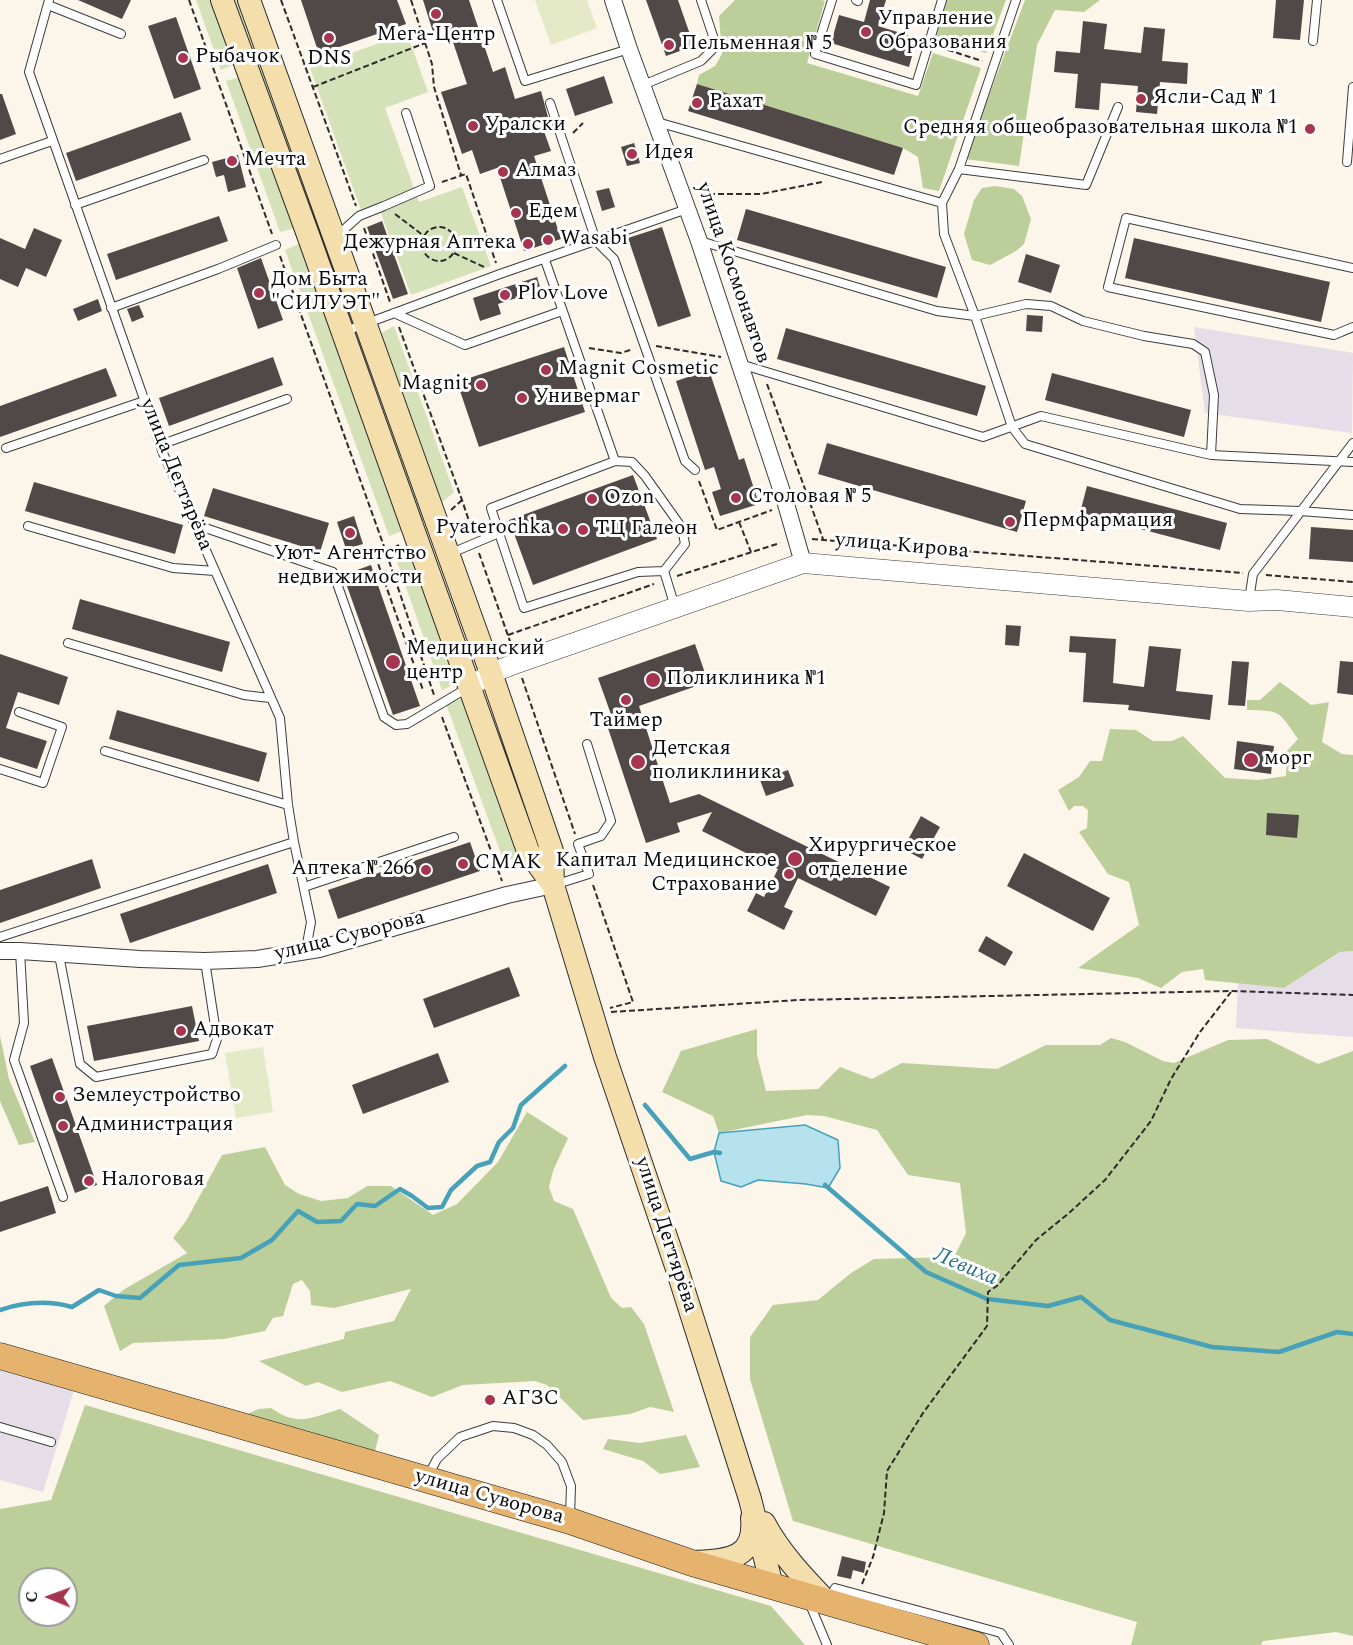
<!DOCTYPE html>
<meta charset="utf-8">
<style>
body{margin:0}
#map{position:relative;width:1353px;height:1645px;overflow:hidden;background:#fcf5e9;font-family:Spectral,serif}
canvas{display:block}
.north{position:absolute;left:18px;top:1567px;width:60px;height:60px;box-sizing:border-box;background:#fff;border:2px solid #9d9d9d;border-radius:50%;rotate:271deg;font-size:16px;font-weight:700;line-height:24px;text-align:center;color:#0a0a0a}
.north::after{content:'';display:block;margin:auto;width:21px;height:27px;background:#a63550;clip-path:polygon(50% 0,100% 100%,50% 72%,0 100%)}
</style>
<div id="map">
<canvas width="1353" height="1645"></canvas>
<div class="north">С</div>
</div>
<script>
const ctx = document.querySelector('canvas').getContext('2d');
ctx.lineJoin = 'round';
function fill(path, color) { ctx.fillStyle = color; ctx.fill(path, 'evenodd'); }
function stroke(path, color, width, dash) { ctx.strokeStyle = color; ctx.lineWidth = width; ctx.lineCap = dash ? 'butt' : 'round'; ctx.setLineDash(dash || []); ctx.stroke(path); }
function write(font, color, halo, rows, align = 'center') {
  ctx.font = font + ' Spectral,serif'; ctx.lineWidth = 6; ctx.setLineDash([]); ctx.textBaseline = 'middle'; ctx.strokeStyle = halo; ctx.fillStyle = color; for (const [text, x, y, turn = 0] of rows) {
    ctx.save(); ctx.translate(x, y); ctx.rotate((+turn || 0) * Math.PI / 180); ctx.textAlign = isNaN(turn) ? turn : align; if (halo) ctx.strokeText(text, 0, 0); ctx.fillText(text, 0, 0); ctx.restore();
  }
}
const industrial = new Path2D(`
 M1194,327l159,26 -1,80 -147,-20z
 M1353,951v86l-117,-9 2,-45 46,5 57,-36z
 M0,1368l74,22 -31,102 -43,-12z`);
const green = new Path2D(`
 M196,0h19l23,63 -17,7z
 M231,0h8l78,216 -7,3z
 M407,33l21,59 -43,16 34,94 43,-15 29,79 -80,29 -33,-90 -17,5 -51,-142z
 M243,76l53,152 -16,4 -54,-151z
 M303,242l102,288 -16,6 -104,-286z
 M394,326l60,166 -14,12 -62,-169z
 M361,338l65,182 -7,3 -66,-183z
 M411,546l48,136 -17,8 -48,-137z
 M464,698l57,157 -17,7 -58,-158z`);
const forest = new Path2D(`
 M735,0h86l4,1 -18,62 111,33 15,-43 48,15 -42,123 -16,-3 -5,-31 -15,-9 -206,-64 2,-9 16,-9 7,-12 -3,-38z
 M947,0h59l-20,53 -50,-15z
 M1025,0h75l-16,12 -29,-2 -18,35 -18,121 -54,-7z
 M995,186l19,3 8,7 9,23 -7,25 -8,7 -26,14 -18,-5 -8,-26 10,-34 8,-12z
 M1280,682l31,23 18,-3 -7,40 20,12 11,1v196l-13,1 -56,36 -79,-8 -2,-11 -21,3 -21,16 -23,-10 -60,-10 61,-43 -10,-43 -21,-8 -29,-42 8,-4 1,-18 -5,-4h-9l-5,5 -11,-21 21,-13 11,-16h12l8,-32 26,1 17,11h19l11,-5 42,42 33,2 28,-4 1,-25 11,-12c-20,-29 -17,-28 -51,-29v-10h13z
 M757,1029v26l9,36 52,-2 22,-22 32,12 30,-16 95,6 49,-24h54l11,-7 14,4 38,19 11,2 54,-23 39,-1 51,25 35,-13v585l-17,-4 -73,9 -2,4h-130l6,-23 -344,-101 -43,-142v-42l23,-32 45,-5 33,-27 23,-14 80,-2 12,-24 -6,-50 -52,-8 -31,-45 -53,-14 -17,-1 -88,18 -6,-17 -51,-24 19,-41z
 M0,1036l9,43 26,63 -16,3 -19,-44z
 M527,1112l41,26 -15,33 -4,16 5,14 19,8 38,89 11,10 9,-1 13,17 30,88 -24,-5 -20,7 -47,6 -36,-35 -12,-4 -72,4 -31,12 -42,-16 -48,11 -24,-10 -12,4 -47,-25 85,-22 1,-7 49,-11 17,-32 -77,19 -23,-3 -1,-14 -8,-11 -9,4 -10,32 -10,2 -8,13 -41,8 -91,4 -13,8 -16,-45 19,-16 64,-37 -14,-15 13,-17 36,-66 43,-8 20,38 14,9 22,7 27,-3 19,-12h24l42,29 24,-11 41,-42z
 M85,1405l686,201 34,39h-805v-136l51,-9zM30,1579h36v36h-36z
 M271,1408c27,19 39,10 69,1l39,26 -5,20 -132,-39 17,-7z
 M686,1435l14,32 -40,7 -17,-13 -40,-12 5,-10 32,4z`);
const pitch = new Path2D(`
 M535,0h52l10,28 -46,17z
 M263,1047l10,65 -37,6 -11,-65z`);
const water = new Path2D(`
 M805,1125l33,15 2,28 -12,20 -22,-4 -48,-4 -17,7 -20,-6 -7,-29 5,-19z`);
const stream = new Path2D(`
 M645,1105l45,54 24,-7 6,1
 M825,1185l101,87 61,27 61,7 33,-9 29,23 102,27 67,5 58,-20 16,2
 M0,1310c24,-8 47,-10 72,-3l27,-17 17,6 24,2 39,-33 62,-7 31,-18 26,-29 19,11 24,-1 16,-17 18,2 25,-17 12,7 16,12 14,-1 9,-17 26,-24 13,-4 9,-20 14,-14 8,-23 44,-39`);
const building = new Path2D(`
 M78,0h53l-9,19z
 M301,0h96l9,24 -87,30z
 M423,0h46l24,72 12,-5 10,32 26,-8 7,26 -8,3 11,31 -17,5 27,83 -37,12 -27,-83 -17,6 -8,-24 -10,4 -21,-62 26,-8 -19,-57 -15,5z
 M646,0h32l16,46 -28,10z
 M870,0h16l-8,26 39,12 -8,29 -78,-24 8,-28 25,7z
 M1276,0h28l-4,40 -27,-2z
 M176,17l25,72 -27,10 -26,-73z
 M1083,21l24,3 -3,25 37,4 3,-26 21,2 -3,32 26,2 -1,21 -27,-2 -3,32 -21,-2 2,-26 -37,-3 -2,27 -24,-2 3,-34 -24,-2 2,-21 24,2z
 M604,76l9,27 -38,13 -9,-27z
 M697,84l206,64 -9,27 -206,-64z
 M0,94h2l14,40 -16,6z
 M181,112l10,28 -115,41 -10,-28z
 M634,143l6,20 -13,3 -6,-19z
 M238,155l8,32 -18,5 -4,-17 -8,2 -4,-15z
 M609,188l6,19 -13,4 -6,-20z
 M746,209l200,58 -9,31 -200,-58z
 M219,216l9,25 -112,39 -9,-26z
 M382,221l26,73 -15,5 -26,-72z
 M662,227l29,89 -33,11 -30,-89z
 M34,228l28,12 -16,37 -20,-9 -8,19 -18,-8v-41l25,11z
 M1134,238l196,44 -9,40 -196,-44z
 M1026,254l34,11 -9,28 -33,-11z
 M261,258l22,62 -25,9 -21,-61z
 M537,277l4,13 -43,14 3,10 -21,7 -7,-23z
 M98,299l4,12 -24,10 -5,-12z
 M139,305l5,12 -12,5 -5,-13z
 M1027,315l16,1 -1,16 -16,-1z
 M786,328l200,58 -9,30 -200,-57z
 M564,347l21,65 -106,35 -22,-65z
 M273,357l10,28 -114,41 -10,-28z
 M106,368l11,28 -117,41v-31z
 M709,370l30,90 5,-2 15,46 -39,12 -8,-24 9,-3 -7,-22 -9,3 -29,-89z
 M1052,373l139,37 -7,27 -139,-37z
 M827,443l199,58 -9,31 -199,-58z
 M633,475l24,64 -124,46 -24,-65z
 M34,482l149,43 -8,29 -150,-43z
 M1087,486l140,37 -7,27 -140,-37z
 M213,488l116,35 -9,29 -116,-36z
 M354,516l9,28 -17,5 -9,-27z
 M1311,527l42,3v32l-44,-3z
 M371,565l49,141 -27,9 -50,-140z
 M80,599l150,43 -8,30 -150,-43z
 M1006,625l15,1 -2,20 -14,-1z
 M1070,636l46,3 -3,44 31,4 5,-41 32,3 -5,42 37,4 -3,25 -82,-10 1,-5 -46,-3 3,-49 -17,-1z
 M695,644l13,38 -69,24 31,97 29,-9 191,93 -14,29 -78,-38 -14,29 9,4 -9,19 -37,-19 9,-18 8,4 14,-28 -76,-38 10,-19 -35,11 3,9 -34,11 -40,-121 7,-2 -15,-42z
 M0,654l68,23 -9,28 -41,-13 -12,36 41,13 -10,28 -37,-12z
 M1232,661l17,1 -4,44 -17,-1z
 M1340,661l13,1v33l-16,-2z
 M117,710l150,43 -8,29 -150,-43z
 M1237,741l37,5 -3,28 -37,-5z
 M788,770l6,16 -28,10 -6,-16z
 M1267,813l32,2 -2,23 -31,-3z
 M921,816l19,11 -18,32 -19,-10z
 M470,842l10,29 -142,48 -10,-29z
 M1024,853l86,45 -17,33 -86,-45z
 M92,859l9,29 -101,35v-33z
 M268,864l9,29 -147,50 -10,-29z
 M986,936l27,16 -8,14 -27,-15z
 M509,967l11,29 -86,32 -11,-29z
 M192,1006l7,35 -105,20 -7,-35z
 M438,1053l11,29 -86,32 -11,-29z
 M52,1058l45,127 -22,8 -45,-127z
 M48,1186l8,27 -56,19v-30z
 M842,1556l24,6 -2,11 -11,-3 -2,9 -14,-3z`);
const path = new Path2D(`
 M189,0l83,234
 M281,0l75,206
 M411,0l21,64 2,23 27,88
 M939,47l43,14
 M313,87l112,-44
 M573,133l10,-10
 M442,182l24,-8 30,89
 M700,194h61l61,-12
 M395,214l29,22
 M422 244a17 17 0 1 1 34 0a17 17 0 1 1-34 0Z
 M364,228l26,74
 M454,253l30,14
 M280,256l106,296 48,143
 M733,291l24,65
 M399,327l63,173 11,33
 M656,346l65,11
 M589,348l32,5 12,-4
 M767,384l56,155
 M699,481l18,49 55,-20
 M451,510l11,-10
 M739,522l12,30
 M812,539l431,34
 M399,545l-13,7 -11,3 48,135
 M479,553l33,94
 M1266,575l87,7
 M677,576l103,-33
 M508,635l146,-51
 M522,678l53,156
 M442,717l60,164
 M593,885l40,117 -23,6
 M611,1012l187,-12 433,-9 122,4
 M862,1584l11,-27 11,-44 3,-42 36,-58 64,-87 1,-34 10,-7 38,-45 33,-27 36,-33 46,-59 20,-42 29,-47 31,-40`);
const service = new Path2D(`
 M49,0l-20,72 134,381 117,265 8,87 6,37 17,80 -4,22 -5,7
 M497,0l28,81 104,-32
 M832,0l-17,54 101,31 26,-85
 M856,0l2,1
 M1016,0l-57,169 -17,34 2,31 31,82 37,111 13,17 215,65 60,2 53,4
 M48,5l73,29
 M1313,41l4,-41
 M643,85l58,-24 11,-11 2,-11 -13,-39
 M550,103l46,138 18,18 71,202 10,9
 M657,122l285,81
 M0,159l52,-18
 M1347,162l6,-75
 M959,169l127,16 32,-78
 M75,205l129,-45
 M337,236l22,-20 25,-10 46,-20 -24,-73
 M700,241l237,70 38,5 51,-12 25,2 32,15 61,15 49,8 12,8 9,43 -3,60
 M1353,268l-227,-50 -18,69 226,48 19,-8
 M111,308l107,-39 58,-24
 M394,313l71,32 97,-34
 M343,332l157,-58 187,-65
 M740,364l243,73 58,-21 170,39 142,7
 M160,445l127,-46
 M6,448l138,-47
 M194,524l139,48 51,145 12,8 11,-1 62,-37
 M28,526l145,42 42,3
 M499,533l-8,-25 124,-47 -70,-201
 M449,554l50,-21 25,75 114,-36 26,-1 21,-27 -3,-16 -37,-52 -13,-14 -17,-1
 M664,571l11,36
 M1249,600l4,-26 100,-131
 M68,643l176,52 26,3
 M105,751l183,54
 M0,769l43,14 19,-56 -43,-15
 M554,885l35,-11 -11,-30 23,-8 10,-15 -24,-77
 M304,887l150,-50
 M0,937l294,-95
 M20,951l4,72 -10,37 49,137
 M59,955l21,109 16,13 116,-23 5,-15 -12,-78
 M0,1427l51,15
 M428,1476l9,-17 23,-22 33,-11 21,2 19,7 14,10 15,17 9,24 -1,31
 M829,1601l6,-13 166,45 8,12
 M809,1602l18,43`);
const minor = new Path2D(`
 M613,0l16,49 70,192 87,263 17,59
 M0,951h20l120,8 65,2 52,-2 62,-10 188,-54 46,-10`);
const tertiary = new Path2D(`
 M479,681l12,-8 26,-10 286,-100 446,38 28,-1 76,7`);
const secondary = new Path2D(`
 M222,0l85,232 221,619 25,34
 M249,0l242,673 61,178 1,34 52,172 72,212 73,230 22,87
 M764,1523c16,30 39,54 62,78
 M694,1562c33,-2 62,-2 58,-44`);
const primary = new Path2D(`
 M0,1356l570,165 122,42 284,82`);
const markers = [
 [436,14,6,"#a63550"],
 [866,32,6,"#a63550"],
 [329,38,6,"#a63550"],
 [669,45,6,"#a63550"],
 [183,58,6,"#a63550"],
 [1141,99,6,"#a63550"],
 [697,103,6,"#a63550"],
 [473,126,6,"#a63550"],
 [1310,129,6,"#a63550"],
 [632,154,6,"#a63550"],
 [232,161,6,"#a63550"],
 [503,172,6,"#a63550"],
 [516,213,6,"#a63550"],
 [548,240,6,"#a63550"],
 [528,244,6,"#a63550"],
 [259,293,6,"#a63550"],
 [505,295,6,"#a63550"],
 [546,370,6,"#a63550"],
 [481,385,6,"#a63550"],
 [522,398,6,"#a63550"],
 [736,498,6,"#a63550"],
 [592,499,6,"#a63550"],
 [1010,522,6,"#a63550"],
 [563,529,6,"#a63550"],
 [583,530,6,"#a63550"],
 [350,533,6,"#a63550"],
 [393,662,8,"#a63550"],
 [653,680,8,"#a63550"],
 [626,700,6,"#a63550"],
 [1251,760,8,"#a63550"],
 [638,762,8,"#a63550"],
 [795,859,8,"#a63550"],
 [463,864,6,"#a63550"],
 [426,870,6,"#a63550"],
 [789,874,6,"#a63550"],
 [181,1031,6,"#a63550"],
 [60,1097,6,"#a63550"],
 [63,1126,6,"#a63550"],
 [89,1181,6,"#a63550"],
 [490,1400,6,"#a63550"]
];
const poiNames = [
 ["Управление",878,20],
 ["Образования",878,44],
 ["Мега-Центр",436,36,"center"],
 ["Пельменная № 5",681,45],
 ["Рыбачок",195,58],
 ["DNS",329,60,"center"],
 ["Ясли-Сад № 1",1153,99],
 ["Рахат",709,103],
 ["Уралски",485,126],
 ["Средняя общеобразовательная школа №1",1298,129,"right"],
 ["Идея",644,154],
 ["Мечта",244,161],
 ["Алмаз",515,172],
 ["Едем",528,213],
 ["Wasabi",560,240],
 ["Дежурная Аптека",516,244,"right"],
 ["Дом Быта",271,281],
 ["\"СИЛУЭТ\"",271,305],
 ["Plov Love",517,295],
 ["Magnit Cosmetic",558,370],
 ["Magnit",469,385,"right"],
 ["Универмаг",534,398],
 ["Столовая № 5",748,498],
 ["Ozon",604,499],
 ["Пермфармация",1022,522],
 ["Pyaterochka",551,529,"right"],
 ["ТЦ Галеон",595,530],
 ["Уют- Агентство",350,555,"center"],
 ["недвижимости",350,579,"center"],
 ["Медицинский",406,650],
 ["центр",406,674],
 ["Поликлиника №1",666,680],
 ["Таймер",626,722,"center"],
 ["Детская",652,750],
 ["поликлиника",652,774],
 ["морг",1264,760],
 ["Хирургическое",808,847],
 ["отделение",808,871],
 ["Капитал Медицинское",777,862,"right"],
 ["Страхование",777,886,"right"],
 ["СМАК",475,864],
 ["Аптека № 266",414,870,"right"],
 ["Адвокат",193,1031],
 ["Землеустройство",72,1097],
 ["Администрация",75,1126],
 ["Налоговая",101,1181],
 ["АГЗС",502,1400]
];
const streetNames = [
 ["улица Космонавтов",732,273,71],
 ["улица Дегтярёва",175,475,68],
 ["улица Кирова",902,547,5],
 ["улица Суворова",350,937,-14],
 ["улица Дегтярёва",665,1235,72],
 ["улица Суворова",489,1498,16]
];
const waterNames = [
 ["Левиха",965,1268,23]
];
fill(industrial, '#e5dee8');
fill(green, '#d5e1b8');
fill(forest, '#bccf9a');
fill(pitch, '#e4eac8');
fill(water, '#b5e2ed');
stroke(water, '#46a1b9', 1.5);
stroke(stream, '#46a1b9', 4.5);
fill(building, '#504948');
stroke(service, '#3d3d3d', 10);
stroke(minor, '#3d3d3d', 18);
stroke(tertiary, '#3d3d3d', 21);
stroke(secondary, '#2c2c2c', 24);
stroke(primary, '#1b1b1b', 27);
stroke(path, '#2c2c2c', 2, [6, 3]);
stroke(service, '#fff', 8);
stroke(minor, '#fff', 16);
stroke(tertiary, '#fff', 20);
stroke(secondary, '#f4deac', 22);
stroke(primary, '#e6b36f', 26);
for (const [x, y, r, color] of markers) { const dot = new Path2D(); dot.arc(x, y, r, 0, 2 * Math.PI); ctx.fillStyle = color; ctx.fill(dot); stroke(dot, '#fff', 2); }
write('21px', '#0a0a0a', '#fff', poiNames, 'left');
write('21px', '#0a0a0a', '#fff', streetNames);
write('italic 22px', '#257089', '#fff', waterNames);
</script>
